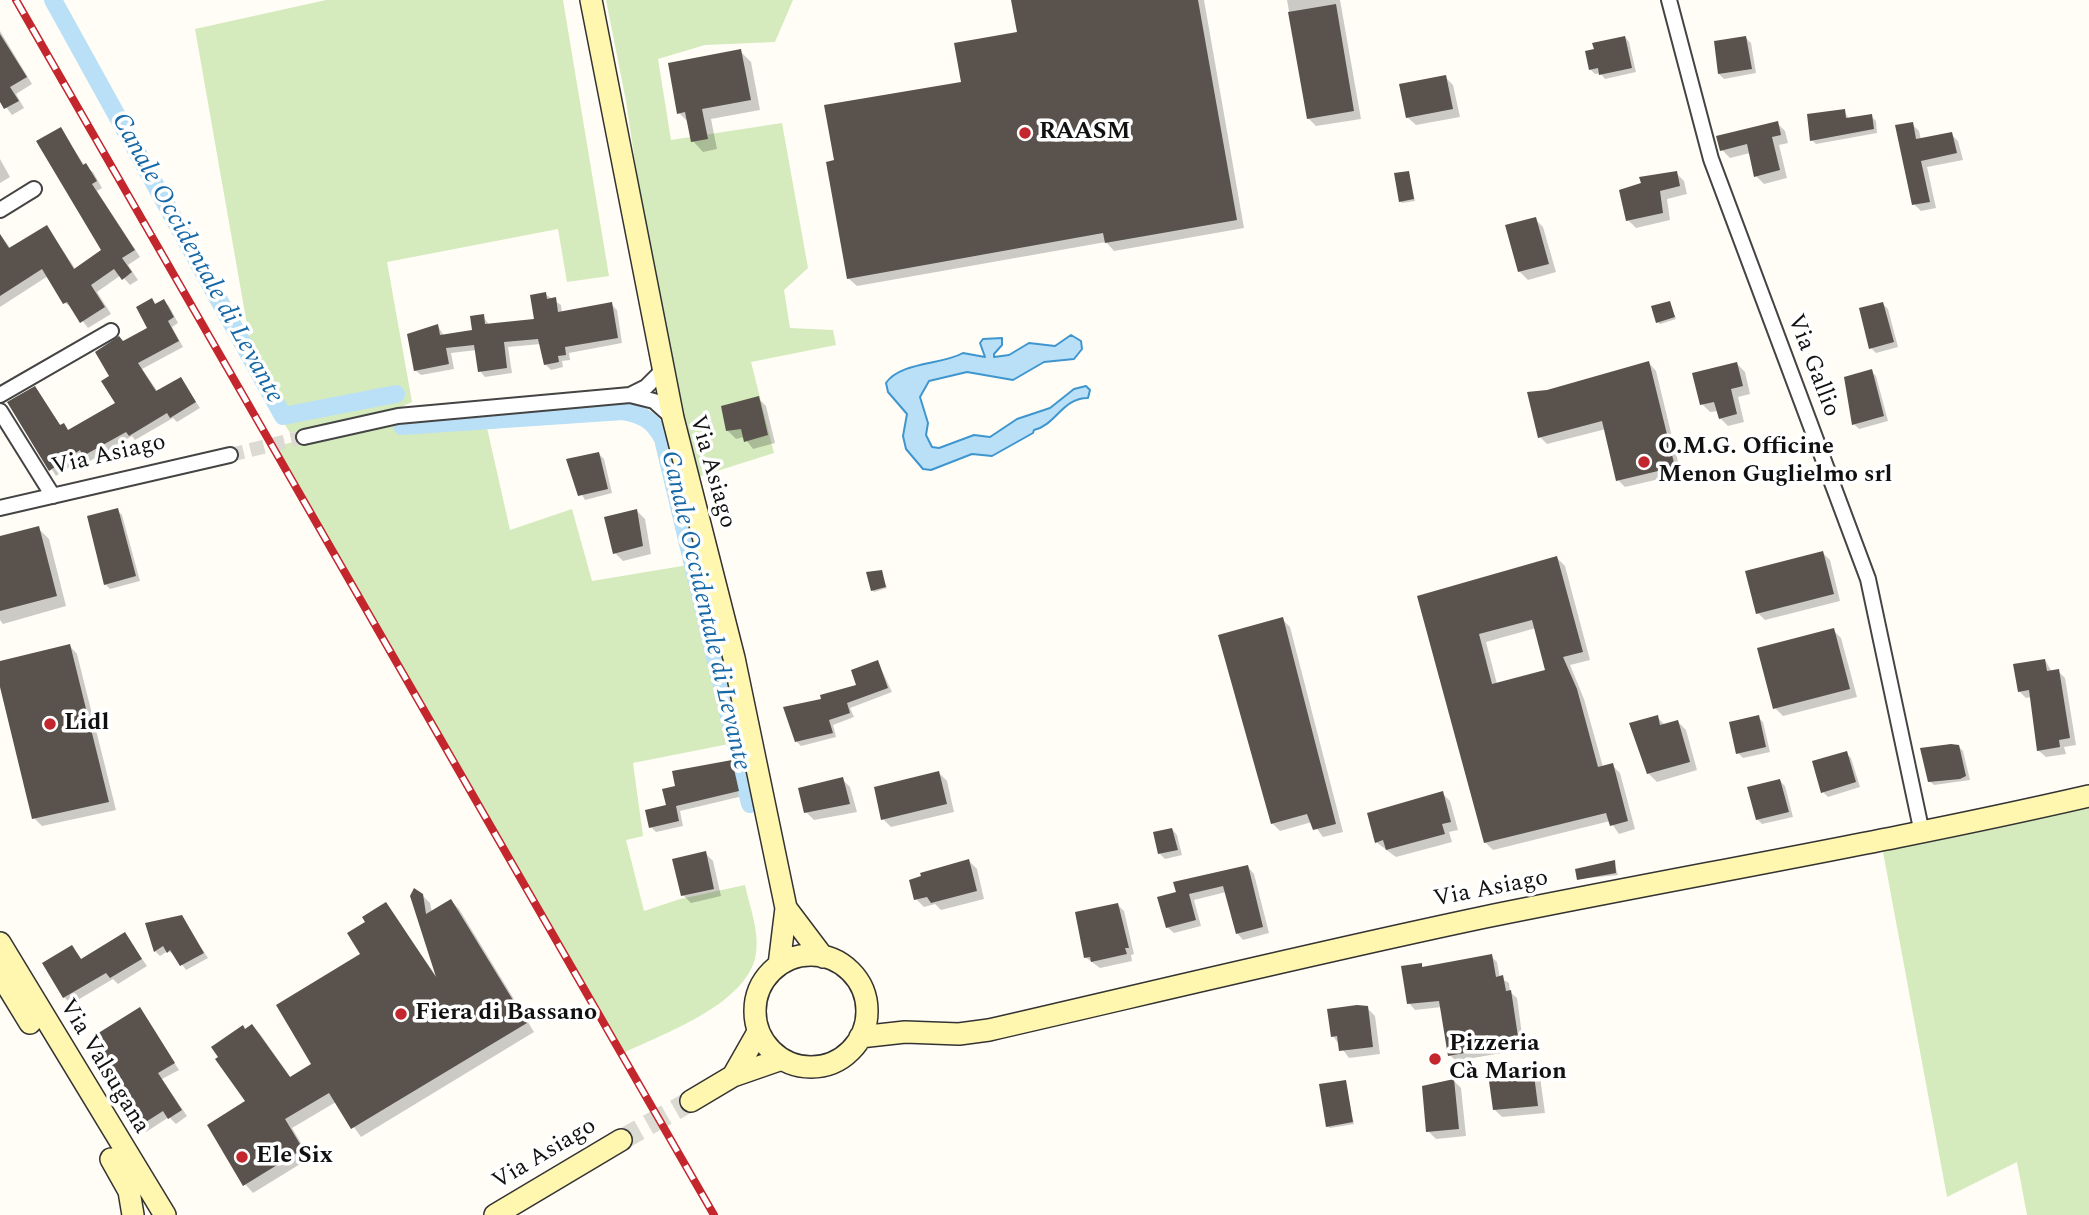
<!DOCTYPE html>
<meta charset="utf-8">
<style>
body{margin:0}
canvas{display:block;background:#fffdf5}
</style>
<canvas width="2089" height="1215"></canvas>
<script>
const ctx = document.querySelector('canvas').getContext('2d');
ctx.lineJoin = 'round';
function fill(path, color) { ctx.fillStyle = color; ctx.fill(path, 'evenodd'); }
function stroke(path, color, width, dash) { ctx.strokeStyle = color; ctx.lineWidth = width; ctx.lineCap = dash ? 'butt' : 'round'; ctx.setLineDash(dash || []); ctx.stroke(path); }
function write(font, color, halo, rows, align = 'center') {
  ctx.font = font + ' Spectral,serif'; ctx.lineWidth = 7; ctx.setLineDash([]); ctx.textBaseline = 'middle'; ctx.strokeStyle = halo; ctx.fillStyle = color; for (const [text, x, y, turn = 0] of rows) {
    ctx.save(); ctx.translate(x, y); ctx.rotate((+turn || 0) * Math.PI / 180); ctx.textAlign = isNaN(turn) ? turn : align; if (halo) ctx.strokeText(text, 0, 0); ctx.fillText(text, 0, 0); ctx.restore();
  }
}
const green = new Path2D(`
 M326,0h237l46,276 -42,6 -9,-53 -171,33 25,140 -19,9 -103,22 -34,-57 -61,-347z
 M606,0h187l-18,42 -70,3 -47,14 13,81 111,-17 26,145 -24,22 6,38 43,2 3,15 -85,17 23,91 -82,26 -40,-203 -26,-175z
 M483,410l27,120 62,-21 20,72 108,-18 44,178 -111,22 10,73 -17,4 18,71 36,-12 65,-14c5,23 16,50 10,74 -13,47 -92,75 -132,94l-349,-606 68,-18z
 M2089,798v417h-62l-10,-53 -70,35 -66,-356z`);
const water = new Path2D(`
 M1071,335l10,6 1,8 -8,10 -30,3 -31,18 -46,-8 -38,9 -9,16 8,26 -2,12 6,12 7,1 35,-13 16,2 27,-18 33,-11 24,-19 12,-3 4,4 -2,8c-26,0 -32,27 -54,32l-1,3 -41,23 -20,-2 -41,16 -8,-1 -17,-20 -3,-13 4,-22 -19,-22 -2,-9c14,-21 56,-18 77,-30l22,4 -5,-14 3,-4 19,-1v7l-8,9v3l15,-2 20,-12 26,3z`);
const shadow = new Path2D(`
 M1013,0h191l40,228 -130,23 -8,-9 -249,44 -9,-8 -12,-116 127,-79 56,-49z
 M1287,0h53l21,119 -45,7 -8,-8z
 M0,31l32,53 -16,10 8,14 -12,7 -12,-16z
 M1625,37l4,5 7,30 -31,7 -5,-6 -5,1 -5,-5z
 M1746,38l5,5 5,30 -32,6 -5,-5z
 M740,51l11,11 9,48 -49,9 6,30 -14,3 -10,-11 -4,-18 -10,-10z
 M1445,77l8,8 7,32 -44,8 -9,-8z
 M1844,111l5,8 22,-3 5,5 1,12 -61,11 -4,-4z
 M1777,123l8,8 3,12 -9,2 8,33 -23,6 -8,-8 -6,-23 -20,5 -8,-8z
 M1912,124l7,7 2,9 30,-6 7,7 5,19 -36,7 9,41 -15,3 -7,-7z
 M60,129l25,37 8,6 9,16 -5,3 43,66 -12,8 10,15 -8,5 -9,-10 -24,17 14,22 -23,14 -15,-20 -8,-5 -17,-27 -48,31v-73l11,15 36,-22 29,43 28,-19z
 M0,159l10,18 -10,6z
 M1409,173l6,28 -13,2 -2,-2z
 M1676,173l8,8 3,13 -20,5 3,21 -34,8 -8,-8z
 M1535,219l8,8 13,45 -28,8 -9,-9z
 M545,294l16,11 1,8 49,-9 6,6 5,33 -53,10 1,7 -8,1 1,6 -12,3 -6,-6 -4,-20 -33,3 4,26 -27,4 -5,-6 -3,-21 -26,3 3,16 -33,6 -6,-5 23,-44 6,10 30,-4 9,-16 6,9 47,-4z
 M152,300l5,5 7,-4 5,5 9,17 -6,4 11,20 -41,22 16,23 23,-13 19,29 -23,14 -4,-4 -38,22 -3,-4 -42,25 -5,-5 -29,20 -46,-73 25,-15 26,38 8,5 48,-28 -5,-27 12,-34 26,-13z
 M1670,303l6,16 -16,5 -3,-2z
 M1883,304l5,5 10,38 -22,6 -5,-5z
 M1649,363l7,8 25,103 -56,13 -7,-7 -12,-51 -59,15 -7,-7 7,-45z
 M1737,364l8,8 5,22 -12,3 6,25 -16,4 -8,-8 -2,-7 -8,1 -8,-8z
 M1871,371l5,5 12,45 -29,8 -5,-5z
 M758,398l8,8 9,37 -22,6 -9,-12 -8,2 -8,-8z
 M599,454l5,5 8,34 -27,7 -13,-23 -4,-16z
 M117,510l5,5 18,66 -30,8 -5,-5z
 M637,511l8,8 6,35 -28,7 -8,-8z
 M38,528l11,11 17,67 -63,18 -3,-4v-82z
 M1823,553l7,7 10,41 -75,19 -7,-7z
 M1557,558l8,8 25,94 -20,5 14,34 19,68 9,-2 8,8 15,56 -16,5 -9,-13 -117,29 -8,-8 -66,-245zM1536,628l11,43 -50,13 -11,-42z
 M881,572l6,16 -13,4 -2,-2z
 M1282,619l8,8 53,205 -20,5 -11,-15 -32,9 -8,-8z
 M1833,630l8,8 16,59 -74,19 -8,-8z
 M69,645l8,9 39,156 -74,16 -8,-8 -34,-149z
 M2045,660l7,12 6,-1 7,7 11,67 -12,2 2,7 -20,3 -7,-6 -7,-54 -6,1 -7,-7z
 M878,662l14,30 -42,16 4,9 -21,8 3,12 -35,9 -5,-5 62,-55z
 M1657,717l9,9 12,-4 8,8 11,40 -40,12 -9,-9z
 M1758,717l5,5 7,30 -27,6 -5,-5z
 M1959,747l4,4 7,29 -36,5 -5,-4z
 M1846,753l5,5 9,29 -32,10 -5,-5z
 M731,762l5,5 7,29 -63,15 3,15 -27,6 -5,-5 17,-21 9,-19z
 M939,773l8,8 7,31 -63,15 -8,-8z
 M842,779l8,8 7,25 -43,8 -8,-8z
 M1780,781l5,5 8,31 -31,7 -5,-5z
 M1442,793l8,8 8,29 -9,2 3,10 -56,15 -20,-15z
 M1172,829l5,6 5,20 -17,4 -5,-5z
 M705,853l8,8 8,35 -30,7 -8,-8z
 M969,861l8,8 7,30 -43,11 -6,-6 -11,3 -8,-8z
 M1614,862l4,13 -40,4z
 M1248,867l6,7 15,59 -26,7 -6,-7 -11,-41 -32,8 7,26 -27,7 -7,-6 -7,-29z
 M421,894l9,9 2,9 19,-11 8,8 75,123 -173,105 -25,-35 -44,26 18,30 -57,35 -8,-9 1,-154 6,-4 8,8 31,44 23,-14 49,-110 4,-32 18,-18 51,72z
 M1118,905l6,6 10,43 -3,1 1,6 -32,7 -15,-11z
 M181,917l27,41 -22,12 -11,-15 -7,-4 -8,5 -5,-5z
 M125,934l22,32 -29,18 -5,-5 -42,25 -7,-7 8,-50 10,13z
 M1491,956l6,6 3,16 9,5 1,9 7,6 7,51 -68,12 -6,-6 -8,-48 -27,3 -6,-7 12,-38 3,3z
 M1367,1008l8,8 5,38 -31,4 -16,-22z
 M140,1009l39,61 -17,9 25,37 -11,8 -7,-7 -23,15 -24,-33 8,-4z
 M1532,1069l8,8 5,36 -43,4 -8,-8z
 M1453,1080l8,8 5,48 -30,3 -8,-8 4,-47z
 M1345,1082l9,42 -24,4 -3,-2z`);
const canal = new Path2D(`
 M53,0l230,416 113,-22
 M402,426l221,-15c19,3 31,10 40,28l87,365`);
const building = new Path2D(`
 M1011,0h187l39,220 -132,23 -2,-10 -256,46 -21,-117 8,-2 -10,-55 137,-23 -7,-39 63,-11z
 M1336,4l18,107 -47,8 -19,-107z
 M0,34l27,43 -17,10 9,14 -15,8 -4,-7z
 M1625,36l7,32 -33,7 -1,-7 -9,2 -4,-19 9,-2 -2,-6z
 M1746,36l6,33 -34,5 -4,-33z
 M741,49l10,51 -49,9 6,30 -17,3 -6,-30 -8,2 -9,-51z
 M1446,75l7,34 -47,9 -7,-34z
 M1845,109l1,9 26,-4 2,15 -64,12 -3,-27z
 M1778,121l3,14 -9,2 8,33 -26,7 -7,-33 -27,7 -4,-15z
 M1913,122l3,17 36,-7 5,21 -36,8 9,41 -18,3 -17,-80z
 M61,127l22,38 3,-2 11,18 -5,3 43,66 -13,8 10,14 -10,8 -8,-11 -23,16 14,22 -25,16 -13,-21 -4,2 -21,-35 -42,27v-62l9,14 38,-23 27,44 27,-19 -65,-109z
 M1409,171l5,28 -15,3 -5,-29z
 M1677,171l3,15 -20,5 3,22 -37,8 -7,-31 22,-7 -2,-6z
 M1536,217l13,47 -31,8 -13,-47z
 M546,292l1,7 9,-2 2,15 54,-10 6,36 -53,9 1,8 -8,1 1,6 -15,3 -6,-26 -34,3 3,26 -29,4 -4,-27 -28,3 3,16 -35,7 -7,-37 31,-10 2,11 32,-5 -2,-14 14,-2 1,10 49,-5 -4,-24z
 M152,298l3,6 9,-5 10,18 -6,4 11,20 -41,22 18,28 25,-14 15,25 -26,16 -3,-5 -38,23 -3,-4 -43,24 -3,-6 -31,21 -42,-69 28,-16 25,39 4,-2 4,7 47,-27 -14,-22 8,-5 -14,-24 24,-16 4,5 24,-13 -11,-21z
 M1670,301l5,16 -19,6 -5,-17z
 M1883,302l11,40 -25,7 -10,-41z
 M1649,361l26,106 -59,14 -14,-60 -64,17 -11,-46 20,-2z
 M1737,362l6,24 -12,3 6,25 -18,5 -5,-17 -14,3 -8,-32z
 M1872,369l12,47 -32,9 -8,-48z
 M759,396l9,39 -24,7 -3,-13 -15,2 -5,-25z
 M599,452l9,37 -30,7 -12,-37z
 M118,508l18,68 -32,9 -17,-69z
 M637,509l6,37 -30,8 -9,-37z
 M39,526l18,70 -57,15v-75z
 M1823,551l11,43 -78,20 -11,-43z
 M1557,556l26,96 -20,5 14,32 21,78 15,-4 15,58 -18,5 -4,-13 -122,30 -67,-247zM1532,620l13,50 -53,14 -13,-50z
 M882,570l4,17 -15,4 -5,-19z
 M1283,617l53,207 -23,6 -6,-16 -36,10 -53,-189z
 M1834,628l16,61 -77,20 -16,-61z
 M70,644l39,158 -77,17 -32,-132v-26z
 M2045,659l2,12 12,-2 11,69 -11,2 1,7 -23,4 -8,-61 -11,2 -5,-28z
 M878,660l10,28 -41,15 3,10 -21,7 4,13 -38,9 -12,-35 38,-8 -1,-4 36,-10 -5,-15z
 M1658,715l2,10 18,-5 12,42 -43,12 -18,-51z
 M1759,715l7,32 -30,7 -7,-32z
 M1951,744l8,1 7,31 -6,3 -32,3 -8,-34z
 M1847,751l9,31 -35,11 -9,-32z
 M732,760l7,31 -63,15 3,15 -30,7 -4,-18 21,-5 -4,-16 13,-3 -3,-15z
 M939,771l8,33 -66,16 -7,-33z
 M843,777l7,27 -46,9 -6,-25z
 M1780,779l9,33 -33,8 -9,-33z
 M1443,791l8,31 -9,2 3,10 -59,16 -3,-10 -8,3 -8,-30z
 M1172,828l6,22 -20,4 -5,-22z
 M706,851l8,38 -33,7 -9,-37z
 M969,859l8,32 -46,12 -4,-6 -13,3 -5,-20 12,-4 -1,-3z
 M1615,860l1,13 -39,7 -2,-11z
 M1248,865l15,62 -27,7 -13,-48 -34,8 7,26 -30,8 -9,-31 19,-5 -3,-10z
 M414,888l9,6 3,20 25,-15 76,124 -176,106 -22,-36 -44,26 18,30 -60,37 -36,-61 38,-24 -30,-42 3,-2 -7,-10 32,-22 2,4 7,-5 38,53 21,-13 -35,-59 84,-51 -13,-21 18,-11 -3,-5 24,-15 50,75 -26,-81z
 M1118,903l11,45h-4l2,6 -36,8 -1,-5 -6,1 -9,-46z
 M182,915l22,38 -24,13 -10,-16 -3,3 -4,-7 -9,6 -9,-29z
 M125,932l17,27 -32,19 -4,-5 -43,25 -21,-35 30,-18 9,14z
 M1492,954l4,23 7,-2 3,16 5,-1 8,53 -71,13 -9,-55 -32,3 -6,-38 21,-3v4z
 M1357,1005l11,1 5,41 -34,4 -2,-15 -6,1 -4,-28z
 M140,1007l35,56 -17,10 24,37 -14,9 -5,-8 -25,16 -18,-28 7,-5 -35,-57z
 M1533,1067l5,39 -45,4 -5,-36z
 M1454,1079l5,50 -33,3 -4,-46z
 M1346,1080l7,42 -27,5 -7,-43z`);
const streetTunnel = new Path2D(`
 M230,455l74,-18`);
const secondaryTunnel = new Path2D(`
 M621,1140l70,-39`);
const street = new Path2D(`
 M1669,0l42,159 157,420 54,254
 M0,210l34,-21
 M0,395l111,-64
 M630,395l16,-8 18,-18
 M0,411l53,85
 M304,437l94,-21 232,-21 24,6 19,17
 M0,508l230,-53`);
const secondary = new Path2D(`
 M591,0l82,418 61,240 52,250 -7,57
 M786,908l37,49
 M0,943l165,272
 M755 1011a56 56 0 1 1 112 0a56 56 0 1 1-112 0Z
 M0,974l30,49
 M860,1037l45,-5 54,2 30,-4c165,-38 330,-78 496,-113 201,-41 404,-75 604,-121
 M733,1076l25,-44
 M691,1101l42,-25 49,-17
 M111,1159l18,32 4,24
 M495,1215l126,-75`);
const rail = new Path2D(`
 M16,0l698,1215`);
const markers = [
 [1025,133,7,"#c4262e"],
 [1644,462,7,"#c4262e"],
 [50,724,7,"#c4262e"],
 [401,1014,7,"#c4262e"],
 [1435,1059,7,"#c4262e"],
 [242,1157,7,"#c4262e"]
];
const poiNames = [
 ["RAASM",1039,133],
 ["O.M.G. Officine",1658,448],
 ["Menon Guglielmo srl",1658,476],
 ["Lidl",64,724],
 ["Fiera di Bassano",415,1014],
 ["Pizzeria",1449,1045],
 ["Cà Marion",1449,1073],
 ["Ele Six",256,1157]
];
const streetNames = [
 ["Via Gallio",1812,366,69],
 ["Via Asiago",109,456,-13],
 ["Via Asiago",711,472,74],
 ["Via Asiago",1491,890,-11],
 ["Via Valsugana",103,1067,59],
 ["Via Asiago",545,1155,-31]
];
const waterNames = [
 ["Canale Occidentale di Levante",196,259,61],
 ["Canale Occidentale di Levante",704,611,77]
];
fill(green, '#d5ebbd');
fill(water, '#b9e0f7');
stroke(water, '#3f96cf', 2);
fill(shadow, '#0003');
stroke(canal, '#b9e0f7', 18);
fill(building, '#5a524d');
stroke(streetTunnel, '#dbdad3', 14, [14, 7]);
stroke(secondaryTunnel, '#dbdad3', 21, [21, 10]);
stroke(street, '#444', 18);
stroke(secondary, '#333', 24);
stroke(street, '#fff', 14);
stroke(secondary, '#fff6b0', 21);
stroke(rail, '#c4262e', 8);
stroke(rail, '#fff', 5, [16]);
for (const [x, y, r, color] of markers) { const dot = new Path2D(); dot.arc(x, y, r, 0, 2 * Math.PI); ctx.fillStyle = color; ctx.fill(dot); stroke(dot, '#fff', 2.5); }
write('bold 24px', '#111', '#fff', poiNames, 'left');
write('24px', '#111', '#fff', streetNames);
write('italic 26px', '#1768a6', '#fff', waterNames);
</script>
